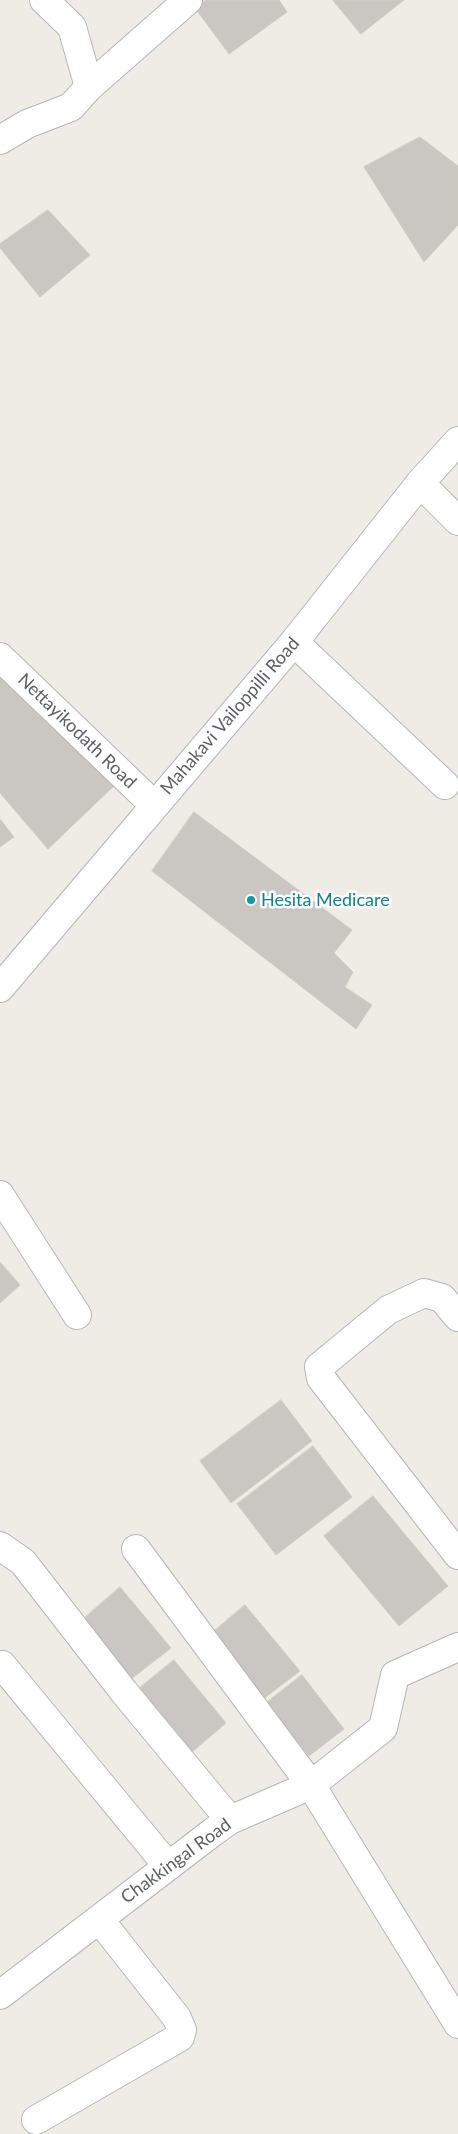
<!DOCTYPE html>
<style>
body{margin:0}
canvas{display:block;background:#eeece4}
</style>
<canvas width="458" height="2134"></canvas>
<script>
const ctx = document.querySelector('canvas').getContext('2d');
ctx.lineJoin = 'round';
function fill(path, color) { ctx.fillStyle = color; ctx.fill(path, 'evenodd'); }
function stroke(path, color, width, dash) { ctx.strokeStyle = color; ctx.lineWidth = width; ctx.lineCap = dash ? 'butt' : 'round'; ctx.setLineDash(dash || []); ctx.stroke(path); }
function write(font, color, halo, rows, align = 'center') {
  ctx.font = font + ' Lato,sans-serif'; ctx.lineWidth = 5; ctx.setLineDash([]); ctx.textBaseline = 'middle'; ctx.strokeStyle = halo; ctx.fillStyle = color; for (const [text, x, y, turn = 0] of rows) {
    ctx.save(); ctx.translate(x, y); ctx.rotate((+turn || 0) * Math.PI / 180); ctx.textAlign = isNaN(turn) ? turn : align; if (halo) ctx.strokeText(text, 0, 0); ctx.fillText(text, 0, 0); ctx.restore();
  }
}
const building = new Path2D(`
 M206,0h73l8,12 -58,42 -34,-46z
 M333,0h71l-43,34z
 M420,137l38,29v59l-34,37 -60,-95z
 M48,210l42,45 -50,42 -40,-49v-4z
 M0,670l117,113 -69,66 -48,-56z
 M194,812l158,118 -18,23 19,19 -8,15 27,18 -16,24 -204,-158z
 M0,819l14,18 -14,10z
 M0,1262l20,23 -20,18z
 M281,1400l31,41 -81,62 -31,-42z
 M313,1446l39,51 -76,58 -39,-51z
 M373,1496l75,90 -49,40 -75,-90z
 M120,1587l51,61 -41,32 -50,-58z
 M245,1605l55,66 -42,32 -52,-65z
 M174,1660l52,63 -42,36 -53,-64z
 M302,1675l42,54 -35,27 -43,-53z`);
const minor = new Path2D(`
 M89,87l99,-87
 M0,140l27,-16 44,-17 18,-20 -17,-60 -28,-27
 M420,483l38,38
 M294,642l151,143
 M0,657l154,148
 M0,1195l77,120
 M458,1317l-16,-19 -18,-5 -36,17 -69,57 2,11 137,177
 M0,1546l23,16 101,130 106,128
 M136,1549l175,236 147,239
 M2,1665l166,201
 M0,1995l213,-163 17,-12 81,-35 72,-57 12,-53 63,-28
 M36,2120l144,-83 2,-7 -5,-12 -78,-99`);
const secondary = new Path2D(`
 M0,988l294,-346 126,-159 38,-42`);
const markers = [
 [251,900,5,"#0f9aa8"]
];
const streetNames = [
 ["Mahakavi Vailoppilli Road",230,716,-49],
 ["Nettayikodath Road",77,731,44],
 ["Chakkingal Road",176,1861,-36]
];
const cultureNames = [
 ["Hesita Medicare",261,900]
];
fill(building, '#cac6c1');
stroke(building, '#d2cec2', 1);
stroke(minor, '#b4b6ba', 30);
stroke(secondary, '#b3b6bb', 30);
stroke(minor, '#fff', 28);
stroke(secondary, '#fff', 28);
for (const [x, y, r, color] of markers) { const dot = new Path2D(); dot.arc(x, y, r, 0, 2 * Math.PI); ctx.fillStyle = color; ctx.fill(dot); stroke(dot, '#fff', 2); }
write('18px', '#5c5f64', '#fff', streetNames);
write('18px', '#0d838f', '#fff', cultureNames, 'left');
</script>
